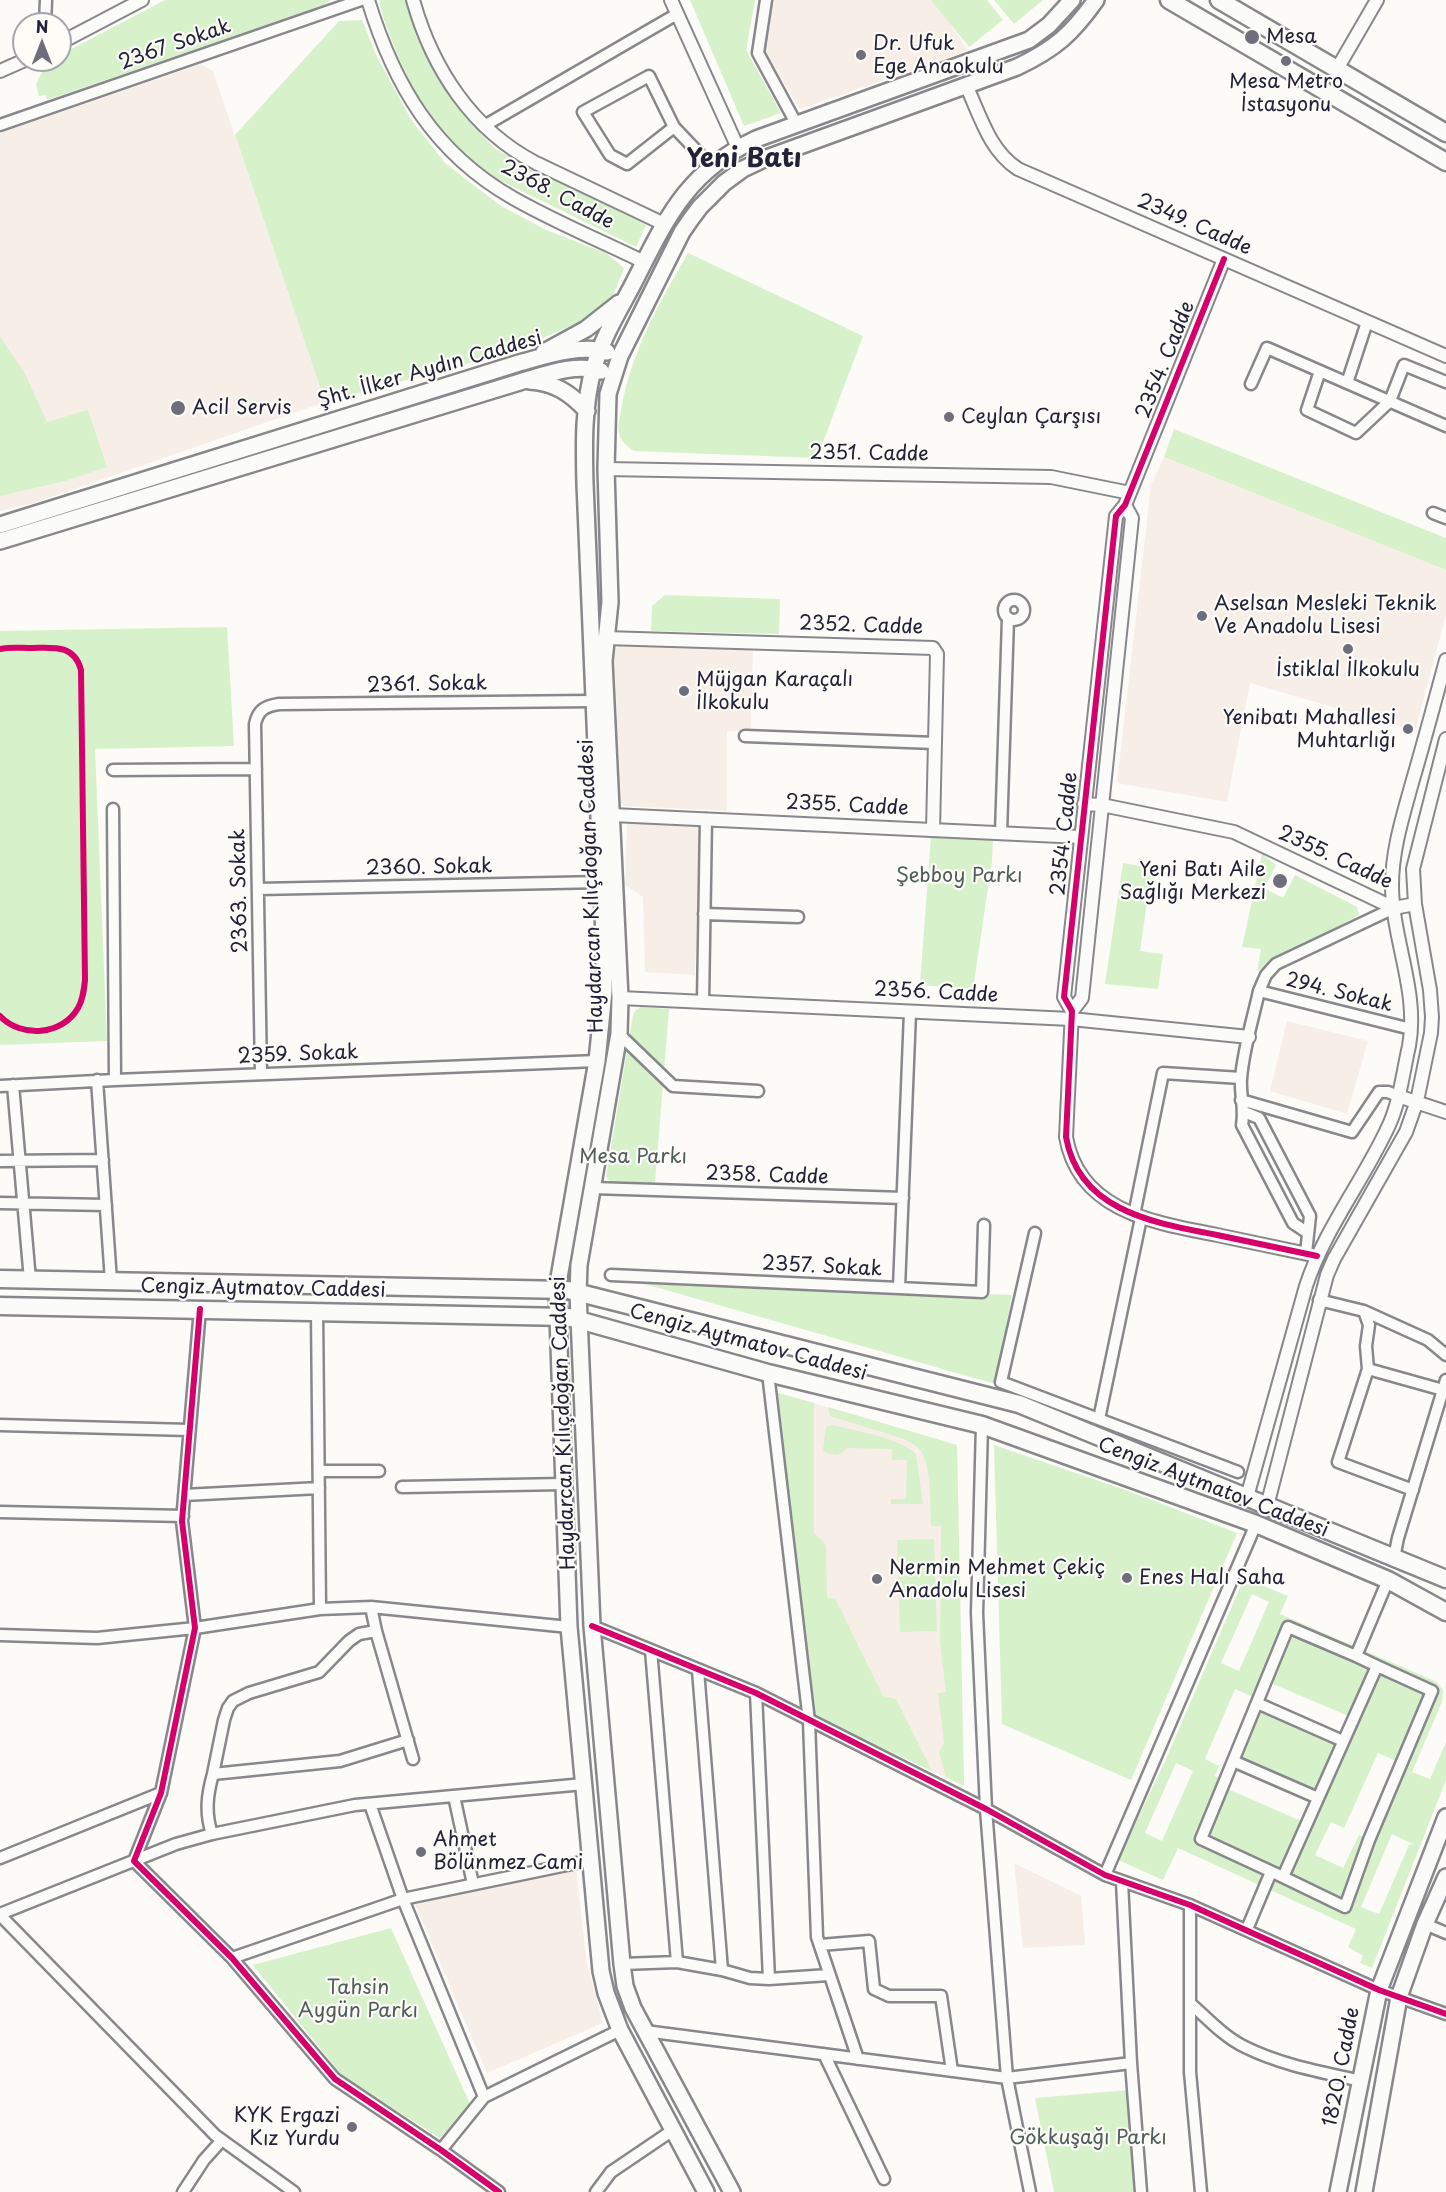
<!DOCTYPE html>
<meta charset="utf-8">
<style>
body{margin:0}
#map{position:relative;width:1446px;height:2192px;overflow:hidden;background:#fcfbf8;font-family:"Playpen Sans",sans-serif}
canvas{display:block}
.north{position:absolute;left:12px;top:12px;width:60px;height:60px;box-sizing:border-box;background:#fdfcf7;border:2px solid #a5a5ac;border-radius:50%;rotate:0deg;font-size:16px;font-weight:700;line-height:24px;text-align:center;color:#22223b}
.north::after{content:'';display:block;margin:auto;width:21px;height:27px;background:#6e6e7d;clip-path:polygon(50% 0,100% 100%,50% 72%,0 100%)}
</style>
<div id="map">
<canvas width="1446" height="2192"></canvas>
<div class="north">N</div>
</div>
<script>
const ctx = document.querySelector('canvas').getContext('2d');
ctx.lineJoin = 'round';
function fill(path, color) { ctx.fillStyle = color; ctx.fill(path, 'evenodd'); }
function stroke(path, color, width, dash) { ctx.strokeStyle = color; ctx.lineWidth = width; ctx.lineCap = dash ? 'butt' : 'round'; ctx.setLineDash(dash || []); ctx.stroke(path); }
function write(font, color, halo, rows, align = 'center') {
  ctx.font = font + ' "Playpen Sans",sans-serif'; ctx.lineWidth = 4.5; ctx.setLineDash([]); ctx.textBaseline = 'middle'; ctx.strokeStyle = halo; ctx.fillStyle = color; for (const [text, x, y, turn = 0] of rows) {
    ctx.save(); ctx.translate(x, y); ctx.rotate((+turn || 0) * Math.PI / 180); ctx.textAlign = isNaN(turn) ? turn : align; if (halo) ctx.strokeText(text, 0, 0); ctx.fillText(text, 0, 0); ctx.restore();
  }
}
const built = new Path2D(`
 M773,0h162l33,51 -168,58 -35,-56z
 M201,64l12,7 112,331 -291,101 -34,8v-378z
 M1164,457l282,113v45l-31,116 -165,-48 -23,119 -110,-19 34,-298z
 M618,646l135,2 -2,84 -24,-1v80l-104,-5 -2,-4 -7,-151z
 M627,822l74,2 -6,151 -50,-3 -2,-75 -18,-12z
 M1287,1021l81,20 -21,73 -77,-23z
 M778,1393l179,52 7,341 -157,-73z
 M1014,1863l67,33 4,49 -62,3z
 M576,1868l11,96 16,59 -116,50 -72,-169z`);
const green = new Path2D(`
 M165,0h166l-9,6 -275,94 -1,-5 -7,1 -3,-12 12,-23 12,-1v-5z
 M379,0h26l12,38 19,39 26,36 33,36 151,76 -10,22 -153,-75 -31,-31 -20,-23 -20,-32 -15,-32 -14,-37z
 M690,0h65l-9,50 35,63 -37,13z
 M931,0h56l16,20 -34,27z
 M994,0h49l-29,24z
 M362,20l15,37 35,64 33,42 56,43 45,24 60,23 18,15 -14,35 -10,4 -7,9 -57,25 -62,21 -149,40 -90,-267 104,-114z
 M688,253l175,83 -46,122 -183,-7c-7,-5 -13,-9 -15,-17 -2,-7 1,-16 2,-23 9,-57 38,-108 67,-158z
 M0,337l25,37 22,48 41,-12 19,57 -42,14 -65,15z
 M1174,429l272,109v32l-282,-113z
 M665,595l115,4 -1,35 -128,-3 1,-25z
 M227,627l7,119 -139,3 12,292 -107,4v-414z
 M931,835l62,4 -1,22 -19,128 -53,-4z
 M1262,854l14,11 -12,23 19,10 12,-23 62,32 2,8 -102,56 4,-22 -19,-2z
 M1123,863l29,5 -12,83 23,3 -5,35 -53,-5z
 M641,1007l28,2 -14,174 -45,-2 -4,-4 27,-162 3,-5z
 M620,1277l392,18 -17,89z
 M778,1393l36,10v130l10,9 2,5 1,51h8l48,98 13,3 36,72 -125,-58z
 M828,1407l129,38 7,341 -18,-9 -7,-25 5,-9 -6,-50 8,-1 -6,-49 1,-117h-10c-1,-19 1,-61 -11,-76 -4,-5 -10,-8 -16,-11l-74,-23z
 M832,1425c21,5 71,14 84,29l7,50h-32v-5h15l1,-39h-15v-11l-45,-1c-7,9 -16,8 -24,2l3,-23z
 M994,1445l140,48 103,40 -106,247 -129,-56z
 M934,1539l3,92 -37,1 -3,-92z
 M1244,1578l44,18 -8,18 157,68 6,8 -1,12 -30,70 18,7 16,-37v38l-74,188 -12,-5 3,-7 -15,-9 8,-18 -178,-81 -15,32 -45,-20 48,-101zM1252,1594l17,8 -30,69 -18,-8zM1266,1681l87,37 -10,23 -86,-37zM1235,1689l18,8 -8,18 6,2 -18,44 85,37 -12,25 -83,-36 2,-6 -10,-5 4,-10 -14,-7zM1378,1753l23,10 -32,76 -10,-4 -16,33 -28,-13 16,-33 13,6zM1176,1763l17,8 -31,70 -17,-8zM1392,1834l21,10 -4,1 -30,69 -18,-7z
 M391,1928l80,178 -31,32 -97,-61 -90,-112z
 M1129,2090l6,102h-81l-19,-94z`);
const minor = new Path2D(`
 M766,0l-8,53 39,72
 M45,24l1,-24
 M0,125l361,-125
 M484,126l193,-112
 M674,127l-25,-51 -66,36 27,43 17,9 47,-37 37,39
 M1320,371l-13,39 49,23 34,-32 14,-36 42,17
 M1347,383l20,-61
 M1251,384l16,-36 179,78
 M1433,513l13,5
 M1004 610a10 10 0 1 1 20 0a10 10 0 1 1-20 0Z
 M745,736l190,7
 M113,770l143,-1
 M113,809l2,271
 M1001,833l7,-214
 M258,889l344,-7
 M704,914l94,3
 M1259,991l7,-16 10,-11 118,-56
 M703,1002l3,-183
 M619,1034l54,52 85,5
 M261,1074l-6,-350c3,-14 10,-18 24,-20l315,-3
 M97,1080l14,201
 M13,1085l17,195
 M0,1086l115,-6 482,-19
 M1241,1100l111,32 27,-40h9l10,4
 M1244,1112l15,6 51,98 -4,37
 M0,1161l103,-1
 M593,1188l310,10
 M0,1203l106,2
 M1134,1215l29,-142 78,5
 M1035,1233l-34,149 237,90
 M1308,1233l-15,-10 -51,-98c3,-16 -2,-30 -1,-46 2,-29 12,-60 18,-88l152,38
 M611,1275l288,13 11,-276
 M899,1288l83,4 2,-67
 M1319,1300l45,11 5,14 -3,21 2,23
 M200,1309l-18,212 13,107 -34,165 -27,68 98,97 103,121 106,71 58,42
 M317,1311l3,298
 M1364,1311l64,29 18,15
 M768,1373l41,348 8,216 41,122
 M1099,1419l42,-201
 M0,1425l189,5
 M982,1425l-5,188 9,196 21,269 23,114
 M319,1471h60
 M402,1487l161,-3
 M1413,1490l-75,-28 30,-93 75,21
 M184,1495l135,-7
 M0,1512l183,4
 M1394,1558l4,-20 48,-158
 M371,1607l5,24 37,128
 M592,1626l164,67 230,116 119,66 85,30 189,85 67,24
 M0,1635l97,3 98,-10 125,-19 51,-2 198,20
 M1356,1656l21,10 -94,211 -82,-38 87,-212 68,29 32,-76
 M698,1670l24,300 28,8 19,1 60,-4
 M756,1693l13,286
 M1257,1703l86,38
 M1233,1761l85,37
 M213,1774l11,-54 4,-12 5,-7 16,-8 70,-21 30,-31 10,-7 17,-3
 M454,1796l19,88
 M370,1804l33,95 81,198
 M212,1834c-7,-21 -5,-39 1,-60l127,-13 68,-21
 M0,1858l161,-65
 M1105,1875l151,-351
 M1283,1877l62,30 24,-67 63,-149 -55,-25
 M1122,1882l9,181 10,129
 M1190,1905v98
 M0,1914l176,-70 36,-10 143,-29 229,-21
 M0,1915l215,220 79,57
 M1425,1924l21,9
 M1247,1929l24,-57
 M820,1945l49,-4 5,48 15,7h52l11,75
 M232,1958l171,-59 188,-39
 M677,1962l45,8
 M622,1964l55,-2 -26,-312
 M645,2031l362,47 124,-15
 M824,2054l60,125
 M441,2150l43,-53 136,-67
 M183,2192l21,-32 18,-20
 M596,2192l15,-20 62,-42
 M1201,2192l-11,-120v-69c17,15 34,34 55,44 36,18 77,25 116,34`);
const tertiary = new Path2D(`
 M368,0c26,85 66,153 145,198 42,24 88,43 131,64
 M413,0c19,68 59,130 123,163l128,61
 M671,0l67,148
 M60,43l82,-43
 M1337,69l40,-69
 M0,71l25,-11
 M966,85c14,30 23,65 52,84l428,187
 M1224,259l-99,246 -9,11 -52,481 8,14 -6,126c13,75 90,86 151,98 34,7 67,14 100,21
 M606,469l445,8 79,16
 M605,638l328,10 4,6 -4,176
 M1084,804l18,1 132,27 160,76 21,-4
 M612,815l469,22
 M620,998l451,21 178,18
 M1072,1011l10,-13 50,-480 -7,-13
 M1398,1096l48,16
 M1247,1497l59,-211c19,-58 58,-106 83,-161 11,-24 14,-53 20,-79 10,-55 -17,-106 -17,-161 0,-35 11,-69 20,-102 12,-41 23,-82 34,-123
 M1267,1506l60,-231 7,-16 72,-127 11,-31 14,-68 1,-16 -2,-27 -15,-86 -2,-35 33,-130`);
const secondary = new Path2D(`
 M544,352l42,-23 33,-26
 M529,381c25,1 41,12 58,30
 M0,525l519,-162c26,-7 61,-19 88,-11
 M0,541l523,-160c24,-7 53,-18 78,-10
 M706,2192l-86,-162 -14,-37 -5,-22 -32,-344 -12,-338 40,-228 7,-70v-54l-19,-453c-1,-38 -2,-80 9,-117 8,-28 23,-53 37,-79 34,-66 53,-115 125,-149l273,-99 20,-15 23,-25
 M732,2192l-99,-184 -8,-22 -3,-22 -30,-338 -14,-333 1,-28 40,-231 1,-36 -16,-337 6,-59 -4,-133 2,-75 12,-38 62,-124 9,-13 9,-12 24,-24 19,-14 21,-10 253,-92c38,-18 55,-33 79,-67
 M1338,2192l41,-202 67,-173
 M1364,2192l35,-195 26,-73 21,-47`);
const primary = new Path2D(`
 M1169,0l277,162
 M1219,0l227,133
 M0,1279l568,11 451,114 427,175
 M0,1306l568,11 200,56 214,52 274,99 132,56 58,32`);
const cycleway = new Path2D(`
 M1224,259l-99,246 -9,11 -52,481 8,14 -6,126c13,75 90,86 151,98 34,7 67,14 100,21
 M0,649c9,-2 19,-1 29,-1 22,0 45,-5 52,22l4,310c-1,10 -2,19 -7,28 -16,28 -57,30 -78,8
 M200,1309l-18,212 13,107 -34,165 -27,68 98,97 103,121 106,71 58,42
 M592,1626l164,67 230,116 119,66 85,30 189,85 67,24`);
const markers = [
 [1252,37,8,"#6e6e7d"],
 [861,55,6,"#6e6e7d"],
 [1286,61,6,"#6e6e7d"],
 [178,408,8,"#6e6e7d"],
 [949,417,6,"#6e6e7d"],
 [1202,616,6,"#6e6e7d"],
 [1348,649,6,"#6e6e7d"],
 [684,691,6,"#6e6e7d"],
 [1408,729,6,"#6e6e7d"],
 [1280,881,8,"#6e6e7d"],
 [1127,1578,6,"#6e6e7d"],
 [877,1579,6,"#6e6e7d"],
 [421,1852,6,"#6e6e7d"],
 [352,2127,6,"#6e6e7d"]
];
const poiNames = [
 ["Mesa",1266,37],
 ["Dr. Ufuk",873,44],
 ["Ege Anaokulu",873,67],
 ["Mesa Metro",1286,82,"center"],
 ["İstasyonu",1286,105,"center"],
 ["Acil Servis",192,408],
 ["Ceylan Çarşısı",961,417],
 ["Aselsan Mesleki Teknik",1214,604],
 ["Ve Anadolu Lisesi",1214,627],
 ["İstiklal İlkokulu",1348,670,"center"],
 ["Müjgan Karaçalı",696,680],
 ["İlkokulu",696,703],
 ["Yenibatı Mahallesi",1396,718,"right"],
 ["Muhtarlığı",1396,741,"right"],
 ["Yeni Batı Aile",1266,870,"right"],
 ["Sağlığı Merkezi",1266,893,"right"],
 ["Nermin Mehmet Çekiç",889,1568],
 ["Anadolu Lisesi",889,1591],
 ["Enes Halı Saha",1139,1578],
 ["Ahmet",433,1840],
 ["Bölünmez Cami",433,1863],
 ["KYK Ergazi",340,2116,"right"],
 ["Kız Yurdu",340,2139,"right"]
];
const streetNames = [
 ["2367 Sokak",175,45,-19],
 ["2368. Cadde",557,195,28],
 ["2349. Cadde",1194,225,24],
 ["2354. Cadde",1166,360,-68],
 ["Şht. İlker Aydın Caddesi",430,370,-16],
 ["2351. Cadde",869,454,1],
 ["2352. Cadde",861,626,2],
 ["2361. Sokak",427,685,-1],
 ["2355. Cadde",847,806,3],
 ["2354. Cadde",1065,834,-84],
 ["2355. Cadde",1335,858,25],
 ["2360. Sokak",429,868,-1],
 ["Haydarcan Kılıçdoğan Caddesi",592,886,-92],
 ["2363. Sokak",240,891,-91],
 ["2356. Cadde",936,993,3],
 ["294. Sokak",1339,993,14],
 ["2359. Sokak",298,1055,-2],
 ["2358. Cadde",767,1176,2],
 ["2357. Sokak",822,1267,3],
 ["Cengiz Aytmatov Caddesi",263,1289,1],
 ["Cengiz Aytmatov Caddesi",748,1343,15],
 ["Haydarcan Kılıçdoğan Caddesi",564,1423,-92],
 ["Cengiz Aytmatov Caddesi",1213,1488,21],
 ["1820. Cadde",1342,2067,-79]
];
const parkNames = [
 ["Şebboy Parkı",959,876],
 ["Mesa Parkı",633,1157],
 ["Tahsin",358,1988],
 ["Aygün Parkı",358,2011],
 ["Gökkuşağı Parkı",1088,2138]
];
const districtNames = [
 ["Yeni Batı",744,160]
];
fill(built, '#f8eee8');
fill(green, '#d7f1cb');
stroke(minor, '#88888c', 15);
stroke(tertiary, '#88888c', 16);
stroke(secondary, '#88888c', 20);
stroke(primary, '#88888c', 21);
stroke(minor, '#fbfbf9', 10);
stroke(tertiary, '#fbfbf9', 12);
stroke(secondary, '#fbfbf9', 15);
stroke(primary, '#fbfbf9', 16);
stroke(cycleway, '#d6006c', 6);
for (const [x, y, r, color] of markers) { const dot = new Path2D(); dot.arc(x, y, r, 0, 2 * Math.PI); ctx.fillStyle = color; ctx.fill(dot); stroke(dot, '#fdfcf7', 2); }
write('20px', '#22223b', '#fdfcf7', poiNames, 'left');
write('20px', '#22223b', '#fdfcf7', streetNames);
write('20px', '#4f5d5b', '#fdfcf7', parkNames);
write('bold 26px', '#22223b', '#fdfcf7', districtNames);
</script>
